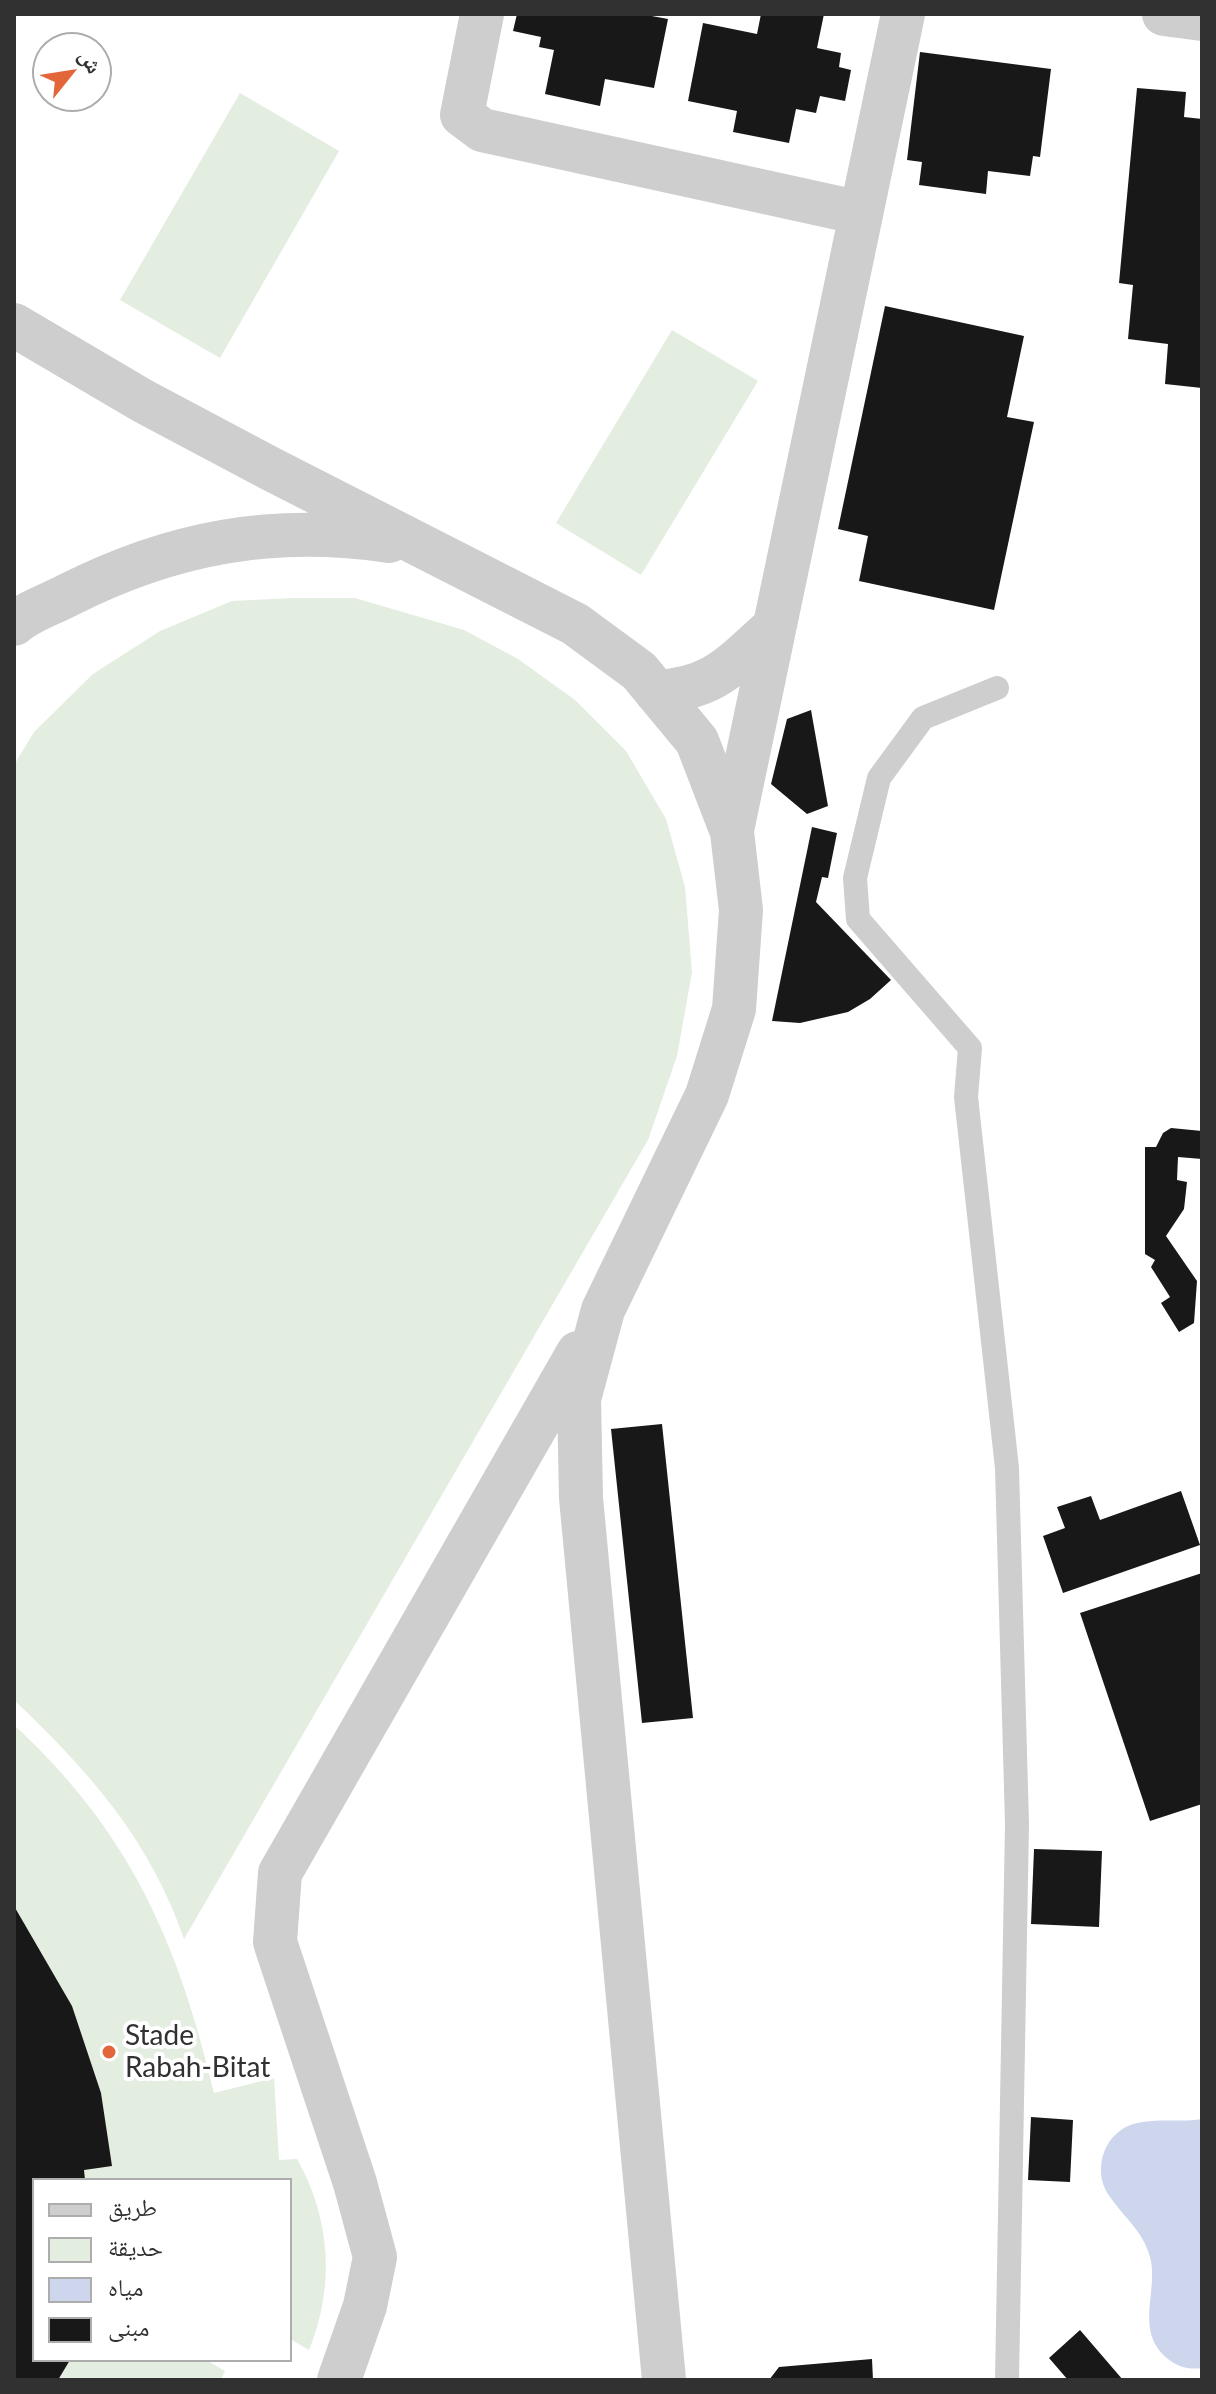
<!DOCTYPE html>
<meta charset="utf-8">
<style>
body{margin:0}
#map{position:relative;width:1216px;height:2394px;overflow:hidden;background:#fff;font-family:Lato,"Noto Naskh Arabic",sans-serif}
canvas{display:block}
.frame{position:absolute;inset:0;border:16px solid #313131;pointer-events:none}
.legend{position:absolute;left:32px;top:2178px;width:260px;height:184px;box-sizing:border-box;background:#fff;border:2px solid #adadad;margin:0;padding:10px 14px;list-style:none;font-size:24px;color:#313131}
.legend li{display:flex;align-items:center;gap:16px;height:40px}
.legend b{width:40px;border:2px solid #adadad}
.north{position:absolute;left:32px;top:32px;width:80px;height:80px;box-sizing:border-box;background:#fff;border:2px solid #adadad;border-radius:50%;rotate:60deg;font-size:22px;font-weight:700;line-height:32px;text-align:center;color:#313131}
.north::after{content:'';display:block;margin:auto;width:28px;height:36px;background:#e2663a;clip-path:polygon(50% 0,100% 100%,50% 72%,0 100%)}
</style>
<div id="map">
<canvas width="1216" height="2394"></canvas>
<div class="frame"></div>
<ul class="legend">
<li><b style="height:10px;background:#cecece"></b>طريق</li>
<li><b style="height:22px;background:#e3ede0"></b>حديقة</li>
<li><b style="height:22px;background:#cdd6ec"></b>مياه</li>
<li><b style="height:22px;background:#181818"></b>مبنى</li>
</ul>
<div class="north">ش</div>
</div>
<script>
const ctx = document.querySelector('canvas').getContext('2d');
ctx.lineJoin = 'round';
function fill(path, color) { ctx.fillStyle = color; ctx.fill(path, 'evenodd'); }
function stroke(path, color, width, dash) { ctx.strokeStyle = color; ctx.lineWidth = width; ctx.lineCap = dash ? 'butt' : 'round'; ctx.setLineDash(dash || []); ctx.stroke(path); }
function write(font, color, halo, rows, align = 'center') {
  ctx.font = font + ' Lato,sans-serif'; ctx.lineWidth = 8; ctx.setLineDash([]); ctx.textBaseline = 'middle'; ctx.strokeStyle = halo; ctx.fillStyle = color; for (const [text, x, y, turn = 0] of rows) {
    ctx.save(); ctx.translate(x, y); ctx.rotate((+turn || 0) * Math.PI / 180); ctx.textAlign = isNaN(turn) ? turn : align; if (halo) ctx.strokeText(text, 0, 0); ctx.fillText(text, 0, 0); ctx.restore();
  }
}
const green = new Path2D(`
 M240,93l99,58 -119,207 -100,-58z
 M672,330l86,51 -117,194 -85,-52z
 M294,598h61l109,32 54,29 57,41 51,51 40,68 19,68 7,85 -15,84 -29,84 -464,799c-34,-99 -95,-168 -170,-239v-935l20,-33 59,-58 67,-43 72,-30z
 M14,1725c116,107 164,217 200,368l60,-15 5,82 18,-1c34,60 38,128 12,191l-19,-11v-159h-256v180h172l19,11 -4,9h-207z`);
const water = new Path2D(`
 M1202,2119v249c-13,2 -24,-1 -34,-9 -33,-27 -11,-63 -17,-98 -6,-29 -28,-44 -43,-67 -15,-23 -5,-57 20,-68 23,-9 50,-3 74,-7z`);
const building = new Path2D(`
 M517,14h124l27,5 -14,69 -49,-9 -5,27 -55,-12 9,-44 -15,-3 2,-10 -28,-6z
 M761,14h63l-7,34 24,5 -2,14 12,3 -6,31 -25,-5 -4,17 -20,-4 -7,34 -56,-11 4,-21 -49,-10 15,-78 54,11z
 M920,52l131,17 -11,88 -7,-1 -3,20 -42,-5 -2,23 -67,-9 3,-23 -15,-2z
 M1137,88l49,4 -2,25 18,2v269l-37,-4 3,-40 -40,-5 5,-54 -14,-2z
 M885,306l139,30 -17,81 27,5 -40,188 -135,-29 9,-45 -30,-7z
 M811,710l17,96 -21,8 -36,-30 16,-65z
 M812,827l25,6 -9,45 -6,-1 -6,25 75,78 -21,19 -22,13 -48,11 -28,-2z
 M1171,1128l31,3v28l-24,-2 -1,23 10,2 -3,27 -18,27 31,45 -3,42 -15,9 -18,-29 9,-6 -19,-30 4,-7 -10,-6v-107h11l7,-14z
 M662,1424l31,294 -51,5 -31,-294z
 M1181,1491l19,54 -137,48 -20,-57 22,-8 -8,-21 34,-11 9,24z
 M1202,1573v231l-52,17 -70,-208z
 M1034,1849l68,2 -3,76 -68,-3z
 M14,1906l58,100 29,87 11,73 -28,4 1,10h-51v180h36l-12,20h-44z
 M1031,2117l42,3 -3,62 -42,-2z
 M1080,2330l43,50h-55l-19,-22z
 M872,2359l1,21h-104l10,-13z`);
const service = new Path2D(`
 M997,688l-74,30 -44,60 -24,100 3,41 112,129 -4,49 41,371 10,356 -10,556`);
const minor = new Path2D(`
 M482,14l-20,101 20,15 379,83
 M1164,14l38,5
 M14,325l129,76 128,68 304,155 64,47 58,70 35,91 9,78 -7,99 -27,86 -104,215 -24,89 2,99 83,882
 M14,624c15,-13 37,-20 54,-29 105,-53 205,-71 321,-54
 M656,692c59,-4 74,-26 116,-63
 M732,830l171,-816
 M339,2380l26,-74 10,-49 -20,-74 -80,-241 5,-69 298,-520`);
const markers = [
 [109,2052,8,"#e2663a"]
];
const poiNames = [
 ["Stade",125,2036],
 ["Rabah-Bitat",125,2068]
];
fill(green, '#e3ede0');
fill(water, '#cdd6ec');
fill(building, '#181818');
stroke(service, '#cecece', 24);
stroke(minor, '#cecece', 44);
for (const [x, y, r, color] of markers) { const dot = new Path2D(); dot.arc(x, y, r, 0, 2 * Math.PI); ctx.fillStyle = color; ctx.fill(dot); stroke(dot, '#fff', 3); }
write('28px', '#313131', '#fff', poiNames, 'left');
</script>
